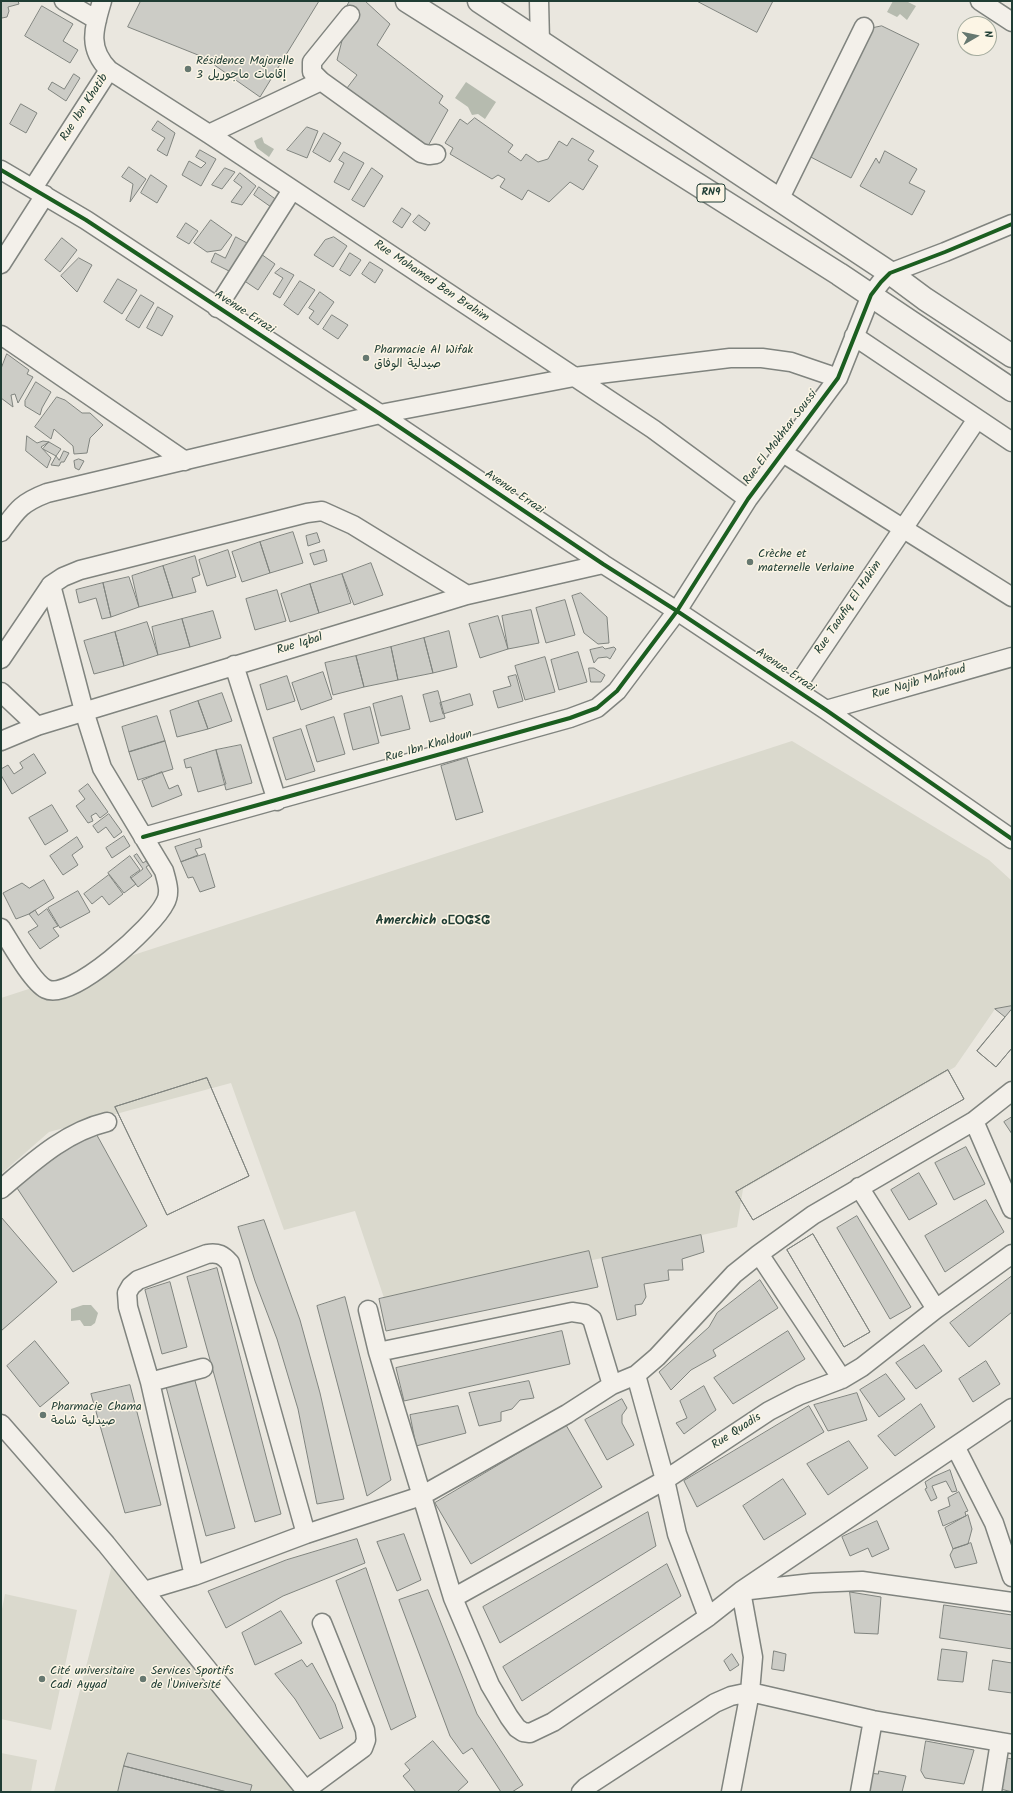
<!DOCTYPE html>
<meta charset="utf-8">
<style>
body{margin:0}
#map{position:relative;width:1013px;height:1793px;overflow:hidden;background:#eae7df;font-family:Kalam,sans-serif}
canvas{display:block}
.frame{position:absolute;inset:0;border:2px solid #1f3d34;pointer-events:none}
.north{position:absolute;left:957px;top:16px;width:40px;height:40px;box-sizing:border-box;background:#fcf5e5;border:1px solid #a4ab9e;border-radius:50%;rotate:81deg;font-size:11px;font-weight:700;line-height:16px;text-align:center;color:#1f3d34}
.north::after{content:'';display:block;margin:auto;width:14px;height:18px;background:#667870;clip-path:polygon(50% 0,100% 100%,50% 72%,0 100%)}
</style>
<div id="map">
<canvas width="1013" height="1793"></canvas>
<div class="frame"></div>
<div class="north">N</div>
</div>
<script>
const ctx = document.querySelector('canvas').getContext('2d');
ctx.lineJoin = 'round';
function fill(path, color) { ctx.fillStyle = color; ctx.fill(path, 'evenodd'); }
function stroke(path, color, width, dash) { ctx.strokeStyle = color; ctx.lineWidth = width; ctx.lineCap = dash ? 'butt' : 'round'; ctx.setLineDash(dash || []); ctx.stroke(path); }
function write(font, color, halo, rows, align = 'center') {
  ctx.font = font + ' Kalam,"Playpen Sans Arabic","Noto Sans Tifinagh",sans-serif'; ctx.lineWidth = 3; ctx.setLineDash([]); ctx.textBaseline = 'middle'; ctx.strokeStyle = halo; ctx.fillStyle = color; for (const [text, x, y, turn = 0] of rows) {
    ctx.save(); ctx.translate(x, y); ctx.rotate((+turn || 0) * Math.PI / 180); ctx.textAlign = isNaN(turn) ? turn : align; if (halo) ctx.strokeText(text, 0, 0); ctx.fillText(text, 0, 0); ctx.restore();
  }
}
const green = new Path2D(`
 M792,741l197,119 23,21v130l-17,-2 -40,58 -212,122 -6,38 -135,31 -216,46 -31,-93 -71,19 -53,-147 -182,49 -48,42v-176z
 M112,1565l183,227h-241z
 M5,1594l72,16 -26,120 -50,-11v-105z
 M1,1753l36,7 -6,32h-30z`);
const water = new Path2D(`
 M893,1h13l10,5 -9,14 -7,-6 -3,3 -10,-5z
 M466,82l30,20 -11,17 -7,-5 -6,1 -4,-8 -13,-9z
 M262,137l2,6 10,6 -5,8 -12,-9 -3,-7z
 M83,1305h8l7,8 -3,10 -4,3h-7l-4,-6 -9,1v-12z`);
const building = new Path2D(`
 M1,1h17l1,3 -11,3 1,4 -2,6 -5,1z
 M141,1h178l-59,96 -57,-40 -75,-30z
 M350,1h15l25,23 -13,21 66,51 -4,7 9,7 -20,36 -81,-58 10,-13 -20,-15 8,-31 -7,-8z
 M697,1h76l-16,31z
 M42,6l31,18 -10,17 15,9 -8,13 -45,-27z
 M882,26l37,18 -68,134 -46,-24 63,-125z
 M74,74l6,4 -14,23 -18,-12 4,-7 12,7z
 M21,104l16,9 -11,20 -16,-9z
 M475,118l38,27 -5,7 13,9 5,-7 12,8 10,-3 11,-18 8,5 5,-8 22,13 -6,9 10,6 -15,24 -13,-8 -21,20 -21,-12 -6,10 -22,-13 5,-8 -7,-4 -6,4 -42,-25 3,-6 -8,-5 15,-24 7,5z
 M158,121l17,12 -8,23 -10,-6 8,-12 -13,-8z
 M307,127l11,4 -11,27 -20,-8z
 M324,133l17,10 -11,19 -17,-10z
 M200,150l16,9 -15,27 -19,-11 7,-14 12,7 5,-5 -10,-6z
 M885,151l32,18 -8,14 16,8 -13,24 -52,-29 16,-28 3,5z
 M344,152l20,11 -15,27 -15,-8 10,-19 -5,-3z
 M129,167l17,12 -16,23 3,-18 -11,-7z
 M225,168l10,4 -13,17 -10,-4z
 M372,168l11,8 -19,31 -12,-7z
 M240,173l16,13 -14,19 -11,-3 11,-15 -8,-6z
 M151,175l16,11 -10,17 -16,-10z
 M259,187l19,14 -7,6 -17,-12z
 M402,208l9,6 -9,14 -9,-6z
 M419,215l11,8 -5,8 -12,-9z
 M211,220l21,15 -11,15 -14,2 -13,-9z
 M186,223l12,8 -9,13 -12,-7z
 M236,237l11,6 -16,29 -20,-10 4,-9 10,5z
 M334,237l13,9 -14,21 -19,-12 11,-15z
 M62,238l15,12 -17,22 -15,-12z
 M350,253l11,7 -11,16 -10,-6z
 M261,254l14,10 -17,26 -15,-10z
 M79,258l13,7 -15,27 -16,-16z
 M370,262l13,8 -8,13 -13,-9z
 M281,268l13,7 -14,23 -7,-4 10,-16 -8,-5z
 M118,279l19,11 -15,24 -18,-12z
 M300,281l15,9 -17,25 -14,-10z
 M320,292l14,10 -16,23 -9,-7 5,-7 -5,-3z
 M141,295l13,8 -15,25 -13,-8z
 M158,307l15,9 -11,20 -15,-8z
 M332,315l16,10 -10,14 -15,-10z
 M7,354l22,16 -2,4 6,3 -15,26 -3,-9 -4,1 2,12 -12,-9v-29z
 M36,382l15,10 -9,16 -2,7 -15,-9v-5z
 M57,397l8,3 17,13h8l13,12 -13,13 -3,15 -13,1 -1,-8 -19,-17 -3,10 -16,-12z
 M27,436l10,7 6,-2 6,1 -8,5 10,11 -4,10 -21,-17z
 M49,442l12,7 -5,7 -13,-7z
 M64,451l5,2 -5,9h-3l-2,4 -8,-1 5,-9 3,4z
 M79,459l5,2 -5,9 -4,-2 -1,-7z
 M293,532l10,31 -33,10 -10,-31z
 M317,533l3,9 -12,4 -2,-10z
 M260,542l10,31 -28,9 -10,-30z
 M228,550l8,27 -29,9 -8,-26z
 M324,550l3,11 -13,4 -4,-11z
 M195,556l5,19 -8,3 4,14 -23,6 -10,-32z
 M371,563l12,32 -29,10 -12,-31z
 M163,566l10,32 -34,9 -7,-31z
 M342,574l9,29 -32,10 -9,-29z
 M129,577l10,30 -28,10 -8,-34z
 M103,583l8,34 -9,2 -6,-21 -17,5 -3,-13z
 M310,584l9,29 -29,9 -9,-28z
 M277,590l9,31 -31,9 -9,-31z
 M581,593l26,24 2,26 -11,1 -14,-11 -12,-37z
 M565,600l10,35 -29,8 -10,-35z
 M531,610l8,33 -31,6 -6,-33z
 M213,611l8,27 -31,9 -8,-28z
 M498,616l10,33 -28,9 -11,-34z
 M182,619l8,28 -32,8 -6,-28z
 M147,622l11,33 -34,11 -9,-34z
 M449,631l8,36 -24,6 -9,-35z
 M115,632l9,34 -30,8 -10,-33z
 M424,638l9,35 -35,7 -7,-33z
 M391,647l7,33 -34,7 -8,-31z
 M603,647l2,2 9,-2 2,2 -6,10 -3,-2 -9,1 -4,5 -4,-13z
 M578,652l9,30 -28,8 -8,-30z
 M356,656l8,31 -31,8 -8,-32z
 M545,657l10,35 -30,8 -10,-34z
 M589,668h5l11,7 -4,7h-10z
 M323,672l9,27 -31,11 -9,-27z
 M516,675l7,26 -25,7 -5,-17 18,-5 -3,-9z
 M287,676l8,25 -28,9 -7,-25z
 M438,691l7,27 -15,4 -7,-27z
 M222,693l10,28 -24,8 -10,-28z
 M470,694l3,11 -30,9 -3,-11z
 M402,696l8,33 -29,7 -8,-32z
 M198,701l10,28 -31,8 -7,-26z
 M370,707l9,36 -26,7 -9,-36z
 M157,716l8,25 -36,11 -7,-25z
 M334,717l11,37 -28,8 -11,-36z
 M301,729l14,42 -29,9 -13,-42z
 M165,741l8,28 -35,11 -9,-28z
 M241,745l11,38 -26,7 -10,-40z
 M216,750l10,34 -28,8 -7,-25 -5,1 -2,-8z
 M34,754l12,19 -34,21 -11,-19v-6l7,-4 6,9 9,-6 -3,-5z
 M467,758l16,54 -27,8 -15,-54z
 M162,772l7,17 9,-4 4,10 -30,12 -10,-26z
 M88,784l20,28 -8,6 -4,-5 -5,3 2,5 -5,2 -12,-17 9,-7 -6,-8z
 M52,805l16,26 -23,14 -16,-27z
 M109,814l13,18 -8,6 -8,-11 -8,6 -5,-7z
 M124,836l6,10 -18,12 -6,-10z
 M77,837l6,10 -11,8 6,10 -15,10 -13,-19z
 M200,839l2,8 -7,2 3,6 -17,7 -6,-15z
 M137,854l6,9 3,-2 3,4 -3,2 6,9 -14,11 -7,-9 12,-9 -9,-13z
 M205,854l10,33 -15,5 -7,-15 -5,1 -7,-16z
 M130,856l10,14 -10,7 6,7 -12,9 -16,-20z
 M109,875l14,19 -14,11 -7,-9 -10,8 -8,-10z
 M44,880l10,18 -25,16 -13,5 -13,-26 19,-10 7,5z
 M78,891l12,21 -30,16 -12,-20z
 M47,909l11,17 -5,2 6,8 -19,13 -12,-17 10,-6 -9,-12 6,-4 3,5z
 M1012,1006v42l-16,19 -19,-16 28,-34 -10,-8z
 M1012,1009v39l-16,19 -19,-16z
 M948,1070l16,29 -211,121 -17,-28z
 M948,1070l16,29 -211,121 -17,-28z
 M207,1078l42,98 -82,39 -52,-108z
 M207,1078l42,98 -82,39 -52,-108z
 M1012,1117v17l-8,-12z
 M93,1128l54,98 -74,46 -58,-87z
 M966,1147l19,37 -31,16 -19,-37z
 M919,1173l18,31 -28,16 -18,-30z
 M986,1200l18,32 -59,40 -20,-36z
 M857,1216l54,91 -21,12 -53,-91z
 M1,1217l56,65 -56,49z
 M264,1220l36,100 20,73 24,106 -27,5 -19,-95 -21,-70 -22,-58 -17,-54z
 M813,1234l57,98 -26,15 -57,-97z
 M813,1234l57,98 -26,15 -57,-97z
 M701,1235l3,17 -22,7 1,11h-15l1,10 -25,4 2,13 -4,7 -7,1 1,10 -19,5 -15,-62z
 M589,1251l9,36 -212,44 -7,-32z
 M217,1268l64,246 -26,8 -68,-245z
 M1012,1276v36l-43,35 -19,-24z
 M760,1280l18,28 -65,42 3,6 -25,14 -20,20 -12,-18 50,-45 8,-14z
 M170,1282l17,65 -25,7 -17,-64z
 M345,1297l46,183 -24,16 -50,-190z
 M562,1331l8,33 -166,37 -8,-33z
 M788,1331l17,28 -72,45 -19,-26z
 M35,1341l34,42 -29,24 -33,-41z
 M924,1345l18,26 -26,18 -20,-26z
 M986,1361l14,23 -27,18 -14,-23z
 M886,1374l19,25 -26,18 -19,-27z
 M194,1377l41,151 -29,8 -41,-153z
 M529,1381l5,17 -14,2 -8,9 -11,3v9l-22,5 -10,-33z
 M130,1385l31,120 -36,8 -34,-119z
 M704,1386l12,24 -32,24 -8,-11 11,-5 -7,-17z
 M857,1393l10,27 -39,11 -14,-26z
 M622,1399l5,9 -5,7v8l12,22 -27,15 -22,-40z
 M921,1404l14,23 -40,29 -17,-20z
 M458,1406l8,27 -50,13 -6,-31z
 M809,1406l15,26 -127,75 -13,-26z
 M566,1425l36,62 -131,77 -36,-61z
 M849,1441l19,27 -40,27 -21,-31z
 M950,1470l7,21 -5,1 -6,-11 -14,5 5,12 -6,3 -6,-12 2,-1 -2,-6 8,-5z
 M783,1479l23,35 -42,26 -21,-34z
 M959,1492l9,19 -3,1 1,4 -23,10 -5,-15 12,-5 -2,-8z
 M648,1512l8,34 -156,97 -17,-36z
 M968,1515l4,14 -4,15 -15,5 -8,-21z
 M877,1521l12,28 -17,8 -4,-9 -18,8 -8,-19z
 M404,1534l17,46 -24,11 -20,-49z
 M357,1539l8,24 -82,33 -57,32 -18,-37 78,-31z
 M971,1543l6,20 -22,5 -5,-13 3,-6z
 M667,1564l14,32 -159,105 -19,-34z
 M366,1568l50,149 -25,13 -55,-149z
 M428,1590l49,124 46,71 -11,7h-11l-29,-44 -9,6 -13,-18 -51,-136z
 M850,1592l31,5 -3,37 -23,-1z
 M944,1605l68,10v34l-72,-11z
 M281,1611l21,32 -47,22 -13,-32z
 M942,1649l25,3 -4,30 -25,-2z
 M774,1651l12,3 -2,17 -12,-2z
 M732,1654l7,11 -9,6 -6,-10z
 M302,1660l5,7 5,-4 23,41 8,24 -23,11 -25,-40 -20,-25z
 M993,1660l19,3v30l-23,-3z
 M433,1741l35,41 -11,10h-41l-13,-16 7,-6 -5,-6z
 M926,1741l48,9 -10,34 -39,-6 -4,-7z
 M128,1753l124,32 -2,7h-23l-103,-26z
 M1001,1757l11,2v33l-15,-4z
 M124,1766l103,26h-109z
 M879,1771l27,5 -4,16h-36v-3l4,-1 1,-8 -4,-1 2,-6 9,1z`);
const minor = new Path2D(`
 M64,1l33,19
 M539,1l1,41
 M980,1l32,21
 M350,15l-38,47v10l9,9 100,72 8,2 7,-1
 M109,70l100,64 444,295 95,70
 M209,134l112,-53
 M1,170l85,50 294,194 223,150 74,47 149,99 186,129
 M33,188l76,-118c-22,-22 -15,-42 -7,-69
 M779,200l85,-173
 M1,264l44,-69
 M217,308l75,-118
 M1,335l184,126
 M854,336l158,106
 M783,453l229,144
 M1,532c16,-22 20,-29 46,-39l333,-79 194,-37 156,-19h32l29,4 47,16
 M1,659l50,-74
 M234,665l43,136
 M795,689l182,-270
 M1,692l36,34
 M826,710l186,-53
 M1,741l36,-15 430,-131 136,-31
 M143,837l427,-119 27,-10 20,-17 60,-80 71,-112 90,-121 33,-83 10,-13 9,-9 55,-21 67,-28
 M1,928c9,14 31,54 45,61 25,13 108,-63 119,-86 6,-10 2,-21 -1,-32l-62,-103 -18,-57 -33,-126 12,-8 17,-7 227,-57 15,-2 31,14 114,70
 M974,1121l38,88
 M859,1187l77,122
 M1,1189c32,-27 64,-57 106,-67
 M759,1254l83,125
 M368,1310l10,42 75,246 37,87 19,32 8,11 6,4 7,1 23,-11 155,-105 33,-26 271,-183
 M378,1352l194,-40 13,2 7,5 20,66
 M636,1375l29,105 12,54 31,83
 M150,1382l53,-14
 M1,1424l105,120 201,248
 M956,1448l38,75 18,54
 M194,1576l-44,-194 -22,-75 -1,-14 4,-7 7,-6 69,-26c11,-2 16,1 23,9l76,271
 M144,1591l50,-15 112,-42 115,-38 146,-82 45,-29 24,-10 21,-18 77,-83 25,-20 54,-39 161,-94 38,-30
 M453,1598l212,-118 104,-69 31,-16 42,-16 20,-12 74,-58 76,-55
 M306,1790l57,-42 3,-8 -1,-10 -43,-107
 M581,1792l5,-5 129,-84 16,-7 19,-4 123,28 139,24
 M731,1792l19,-100 3,-35 -12,-66 71,-8 50,-2 150,21
 M860,1792l13,-72
 M992,1792l8,-50`);
const major = new Path2D(`
 M407,1l432,273 173,116
 M479,1l411,272 35,26 87,57`);
const cycleway = new Path2D(`
 M1,170l85,50 294,194 223,150 74,47 149,99 186,129
 M143,837l427,-119 27,-10 20,-17 60,-80 71,-112 90,-121 33,-83 10,-13 9,-9 55,-21 67,-28`);
const markers = [
 [188,69,4,"#667870"],
 [366,358,4,"#667870"],
 [750,562,4,"#667870"],
 [43,1415,4,"#667870"],
 [42,1679,4,"#667870"],
 [143,1679,4,"#667870"]
];
const shields = [
 [711,193,28]
];
const shieldNames = [
 ["RN9",711,193]
];
const poiNames = [
 ["Résidence Majorelle",196,62],
 ["إقامات ماجوريل 3",196,76],
 ["Pharmacie Al Wifak",374,351],
 ["صيدلية الوفاق",374,365],
 ["Crèche et",758,555],
 ["maternelle Verlaine",758,569],
 ["Pharmacie Chama",51,1408],
 ["صيدلية شامة",51,1422],
 ["Cité universitaire",50,1672],
 ["Cadi Ayyad",50,1686],
 ["Services Sportifs",151,1672],
 ["de l'Université",151,1686]
];
const streetNames = [
 ["Rue Ibn Khatib",85,108,-57],
 ["Rue Mohamed Ben Brahim",431,282,34],
 ["Avenue Errazi",244,313,33],
 ["Rue El Mokhtar Soussi",781,438,-53],
 ["Avenue Errazi",514,493,34],
 ["Rue Taoufiq El Hakim",849,608,-56],
 ["Rue Iqbal",300,645,-17],
 ["Avenue Errazi",785,671,34],
 ["Rue Najib Mahfoud",919,683,-16],
 ["Rue Ibn Khaldoun",429,747,-16],
 ["Rue Quadis",737,1432,-33]
];
const neighbourhoodNames = [
 ["Amerchich ⴰⵎⵔⵛⵉⵛ",433,922]
];
fill(green, '#dad9cd');
fill(water, '#b6bbaf');
fill(building, '#ccccc6');
stroke(building, '#80847f', 1);
stroke(minor, '#80847f', 21);
stroke(major, '#80847f', 25);
stroke(minor, '#f3f0ea', 18);
stroke(major, '#f3f0ea', 22);
stroke(cycleway, '#1b5e20', 4);
for (const [x, y, r, color] of markers) { const dot = new Path2D(); dot.arc(x, y, r, 0, 2 * Math.PI); ctx.fillStyle = color; ctx.fill(dot); stroke(dot, '#fcf5e5', 1.5); }
for (const [x, y, w] of shields) { const box = new Path2D(); box.roundRect(x - w / 2, y - 9, w, 18, 3); ctx.fillStyle = '#fcf5e5'; ctx.fill(box); stroke(box, '#1f3d34', 1); }
write('bold 11px', '#1f3d34', null, shieldNames);
write('12px', '#1f3d34', '#fcf5e5', poiNames, 'left');
write('12px', '#1f3d34', '#fcf5e5', streetNames);
write('bold 13px', '#1f3d34', '#fcf5e5', neighbourhoodNames);
</script>
